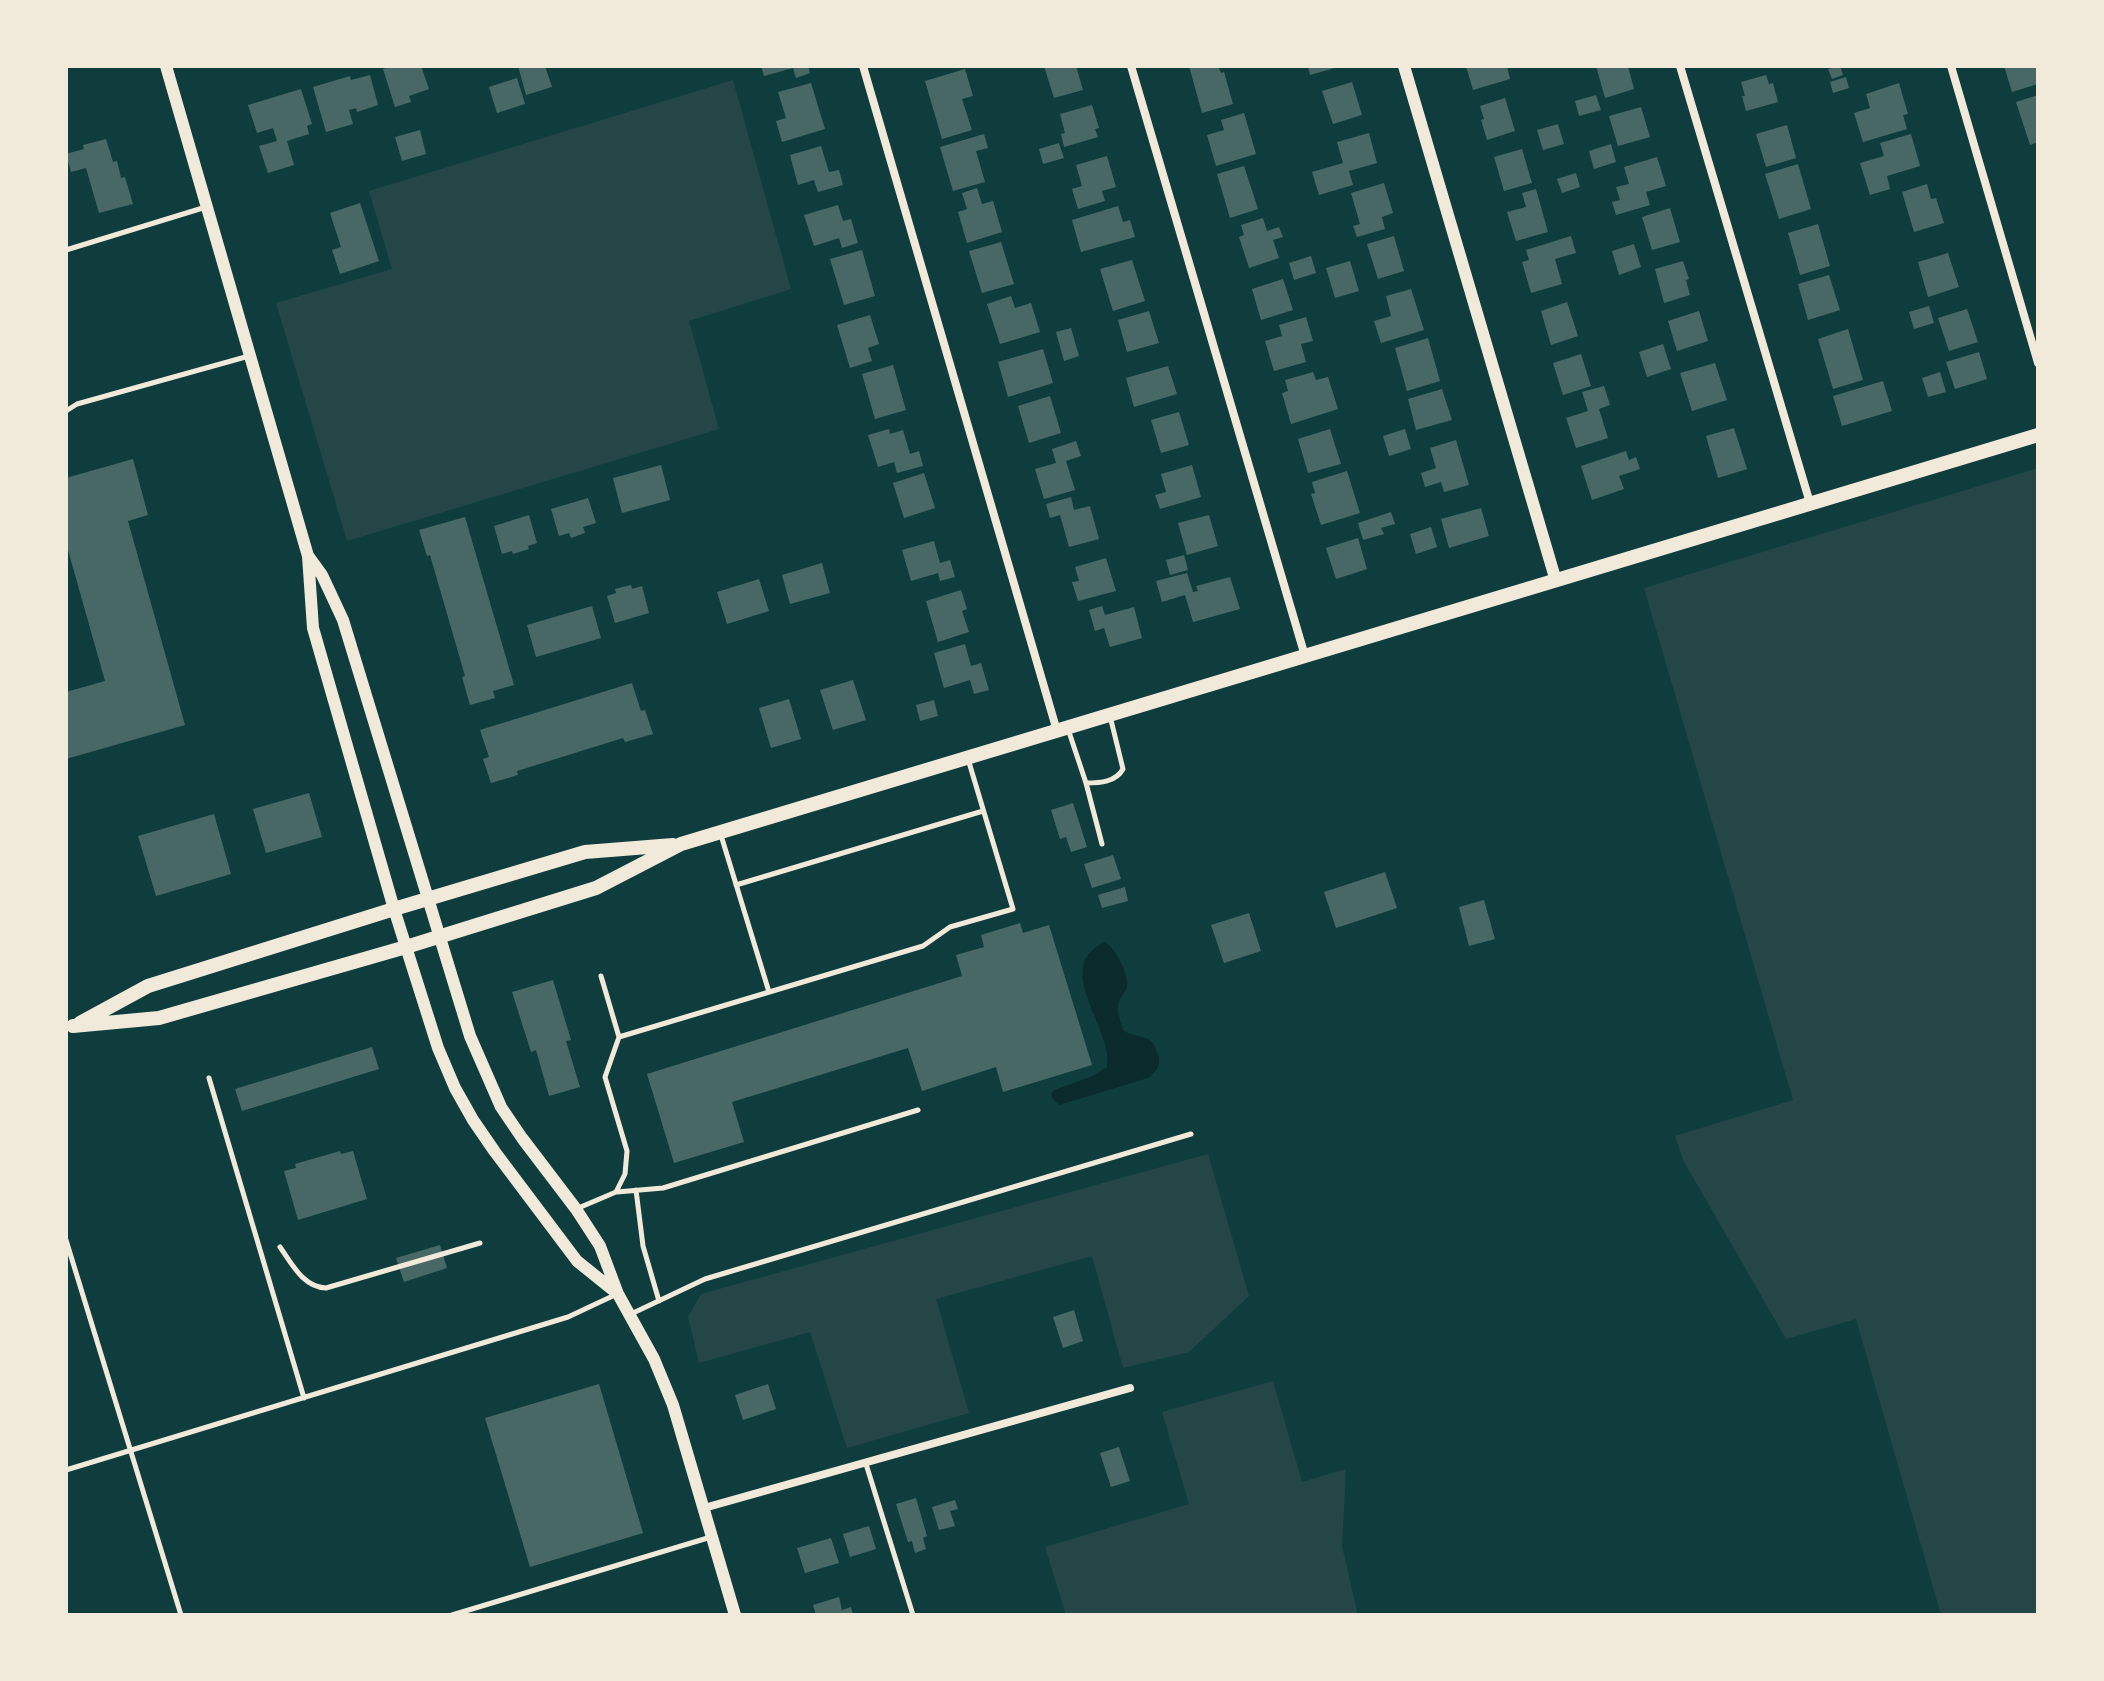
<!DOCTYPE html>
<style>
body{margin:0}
#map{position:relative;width:2104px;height:1681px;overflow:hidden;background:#0f3d3e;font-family:Figtree,sans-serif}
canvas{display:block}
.frame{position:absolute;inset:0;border:68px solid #f1e9da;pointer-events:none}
</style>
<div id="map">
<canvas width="2104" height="1681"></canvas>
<div class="frame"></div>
</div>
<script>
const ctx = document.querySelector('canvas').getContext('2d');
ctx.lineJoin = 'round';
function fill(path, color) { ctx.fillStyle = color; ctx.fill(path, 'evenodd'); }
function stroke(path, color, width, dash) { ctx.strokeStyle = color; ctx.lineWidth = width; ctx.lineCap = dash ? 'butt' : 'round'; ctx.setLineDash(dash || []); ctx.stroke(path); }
const green = new Path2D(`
 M733,80l58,209 -102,32 30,108 -372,112 -71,-238 116,-34 -23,-78z
 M2038,468v1147h-97l-85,-296 -70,20 -103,-179 -8,-24 118,-36 -149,-512z
 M1208,1154l41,142 -60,56 -66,16 -31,-112 -156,43 33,114 -122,35 -37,-116 -111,31 -11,-46 13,-23z
 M1273,1381l29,101 44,-13 -4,77 16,69h-292l-21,-68 144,-43 -27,-92z`);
const water = new Path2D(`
 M1105,942c10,5 25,34 22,45 -1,4 -5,8 -7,12 -5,10 0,20 3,31 8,6 17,5 25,9 5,3 6,6 8,11 6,12 3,20 -8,28l-89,27 -7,-7 -1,-4 3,-4 39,-14 14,-9c7,-39 -57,-100 -2,-125z`);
const building = new Path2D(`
 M393,66h28l8,23 -20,7 2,6 -16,5 -12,-38z
 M518,66h27l7,21 -26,8z
 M761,66h47l2,7 -14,5 -3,-10 -29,8z
 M1044,66h32l7,24 -29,8z
 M1189,66h29l3,7 3,-1 9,32 -31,9z
 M1308,66h30v1l-28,8z
 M1466,66h29v2l12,-2 3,13 -37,11z
 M1596,66h32l6,23 -29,9z
 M1840,66l3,9 -11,4 -4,-10z
 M2004,66h34v18l-26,8z
 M965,69l8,27 -11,3 10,31 -30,9 -17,-58z
 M370,75l8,30 -21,7 -1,-4 -7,2 4,14 -27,8 -13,-45 37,-11 1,4z
 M1766,75l3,9 4,-1 5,19 -32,9 -4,-15h3l-4,-14z
 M1846,77l3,11 -16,5 -3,-11z
 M517,78l8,26 -28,9 -8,-26z
 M1352,82l10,33 -29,9 -11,-33z
 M811,83l14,46 -43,13 -6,-21 10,-3 -8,-26z
 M1899,83l9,31 -5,1 4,14 -44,13 -9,-29 16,-5 -4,-14z
 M301,89l11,35 -5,2 2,8 -22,7 7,24 -26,8 -9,-27 18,-5 -4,-13 -16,5 -9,-28z
 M1596,95l5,15 -22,6 -4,-15z
 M2038,95v47l-8,3 -14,-43z
 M1505,98l10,33 -28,9 -6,-20 3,-1 -4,-13z
 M1092,105l7,23 -4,1 3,8 -34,10 -3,-13 4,-1 -5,-19z
 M1641,107l9,30 -32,9 -9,-30z
 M1244,113l12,41 -40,12 -9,-31 17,-5 -3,-10z
 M1558,124l6,20 -21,6 -6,-20z
 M1787,125l9,33 -30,9 -10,-33z
 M420,130l6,24 -24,7 -7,-24z
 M1369,133l8,30 -28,8 4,14 -34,10 -7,-23 31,-9 -6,-21z
 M984,134l4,14 -12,3 9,31 -32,9 -13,-44z
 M1911,134l9,32 -33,10 3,13 -20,6 -10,-32 24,-7 -4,-13z
 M106,139l7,23 4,-1 4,17 4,-1 8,27 -34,9 -13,-45 -15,4 -5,-18 18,-5 -1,-4z
 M1059,143l5,15 -21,6 -4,-15z
 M1611,144l5,18 -22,7 -5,-18z
 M821,146l8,26 10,-2 4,15 -25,7 -4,-12 -16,5 -8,-30z
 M1522,149l10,34 -28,8 -10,-34z
 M1107,156l9,31 -14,4 3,10 -27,8 -6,-20 10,-3 -6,-21z
 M1657,157l9,29 -20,6 4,13 -34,10 -4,-13 8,-2 -4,-13 13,-3 -5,-17z
 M1798,164l13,45 -32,10 -14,-45z
 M1244,166l14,43 -28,9 -13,-44z
 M1576,173l4,14 -18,6 -5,-14z
 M1384,183l9,30 -11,4 3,12 -28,8 -4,-11 7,-2 -9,-31z
 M1927,184l4,15 5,-1 8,25 -30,9 -12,-40z
 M977,188l5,16 11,-3 9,31 -35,11 -9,-31 9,-3 -5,-16z
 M1536,189l12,43 -32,9 -9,-29 19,-5 -4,-14z
 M360,203l19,58 -39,13 -8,-24 9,-3 -11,-34z
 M838,205l5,16 8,-2 7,24 -16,5 -3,-10 -25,8 -10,-31z
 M1118,206l5,16 7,-2 5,17 -54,15 -9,-32z
 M1670,208l10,34 -28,8 -10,-33z
 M1263,218l4,13 12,-4 4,10 -10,3 6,18 -30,10 -10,-31 5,-2 -3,-10z
 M1818,224l12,42 -30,9 -12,-42z
 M1394,236l10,35 -26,8 -11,-35z
 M1571,236l5,17 -21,6 7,25 -31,9 -9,-31 7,-2 -3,-10z
 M1001,242l13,42 -32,9 -13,-42z
 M1634,244l7,23 -22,8 -7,-24z
 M862,250l13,46 -31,9 -14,-46z
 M1948,253l11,34 -31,10 -10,-35z
 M1311,256l5,17 -22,7 -5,-17z
 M1132,260l13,41 -32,10 -13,-42z
 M1350,261l9,30 -24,7 -9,-30z
 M1683,261l6,18 -3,1 4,15 -26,8 -9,-34z
 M1829,275l11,35 -32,10 -10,-36z
 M1283,279l10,31 -32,10 -9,-31z
 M1411,289l13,41 -43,13 -7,-22 17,-5 -5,-20z
 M1011,296l4,12 16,-5 9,29 -40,12 -13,-40z
 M1567,302l11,34 -27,9 -10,-34z
 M1929,306l5,17 -20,6 -5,-17z
 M1967,309l11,33 -29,9 -11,-33z
 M1149,311l10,32 -32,9 -9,-32z
 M1699,311l9,30 -31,10 -9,-30z
 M870,315l9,29 -11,4 4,13 -22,7 -13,-43z
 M1306,317l7,24 -12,3 5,18 -32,9 -9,-30 17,-5 -3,-11z
 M1071,328l8,28 -15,5 -8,-29z
 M1848,329l15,51 -30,9 -15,-50z
 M1428,338l12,43 -33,10 -12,-43z
 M1663,344l8,25 -24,8 -8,-25z
 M1043,349l10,34 -45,14 -10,-35z
 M1979,352l8,27 -32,10 -9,-27z
 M1581,354l10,32 -28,9 -10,-32z
 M1715,363l12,37 -35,11 -12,-38z
 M893,365l13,45 -31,9 -13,-45z
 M1168,366l9,28 -43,13 -8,-29z
 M1313,372l3,8 12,-3 10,32 -47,15 -9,-31 6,-2 -3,-11z
 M1940,372l6,20 -18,5 -6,-19z
 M1883,381l9,30 -50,15 -9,-30z
 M1604,386l6,19 -11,4 9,29 -32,10 -10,-30 22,-7 -6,-19z
 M1442,389l10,31 -36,10 -8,-31z
 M1050,396l11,37 -32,10 -11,-37z
 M1179,412l10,33 -28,8 -10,-33z
 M1734,428l13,41 -29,9 -12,-42z
 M889,429l1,5 13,-4 7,24 9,-3 4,15 -26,7 -3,-11 -16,5 -10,-32z
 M1330,429l11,35 -33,9 -10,-34z
 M1405,429l6,20 -22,7 -6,-20z
 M1456,440l13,45 -25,7 -3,-10 -16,5 -4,-14 15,-5 -6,-20z
 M1076,441l5,15 -15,5 9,29 -31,9 -9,-30 21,-6 -4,-14z
 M1626,451l3,9 7,-3 4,12 -21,7 5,13 -32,11 -11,-34z
 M133,459l15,56 -20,6 57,204 -119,34v-67l39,-11 -39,-138v-65z
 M661,465l9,35 -48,13 -9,-35z
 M1192,465l9,32 -41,12 -5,-14 11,-3 -5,-18z
 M1347,471l13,42 -39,12 -10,-31 4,-1 -3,-11z
 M924,473l11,35 -31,10 -11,-35z
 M1071,497l3,13 16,-4 9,33 -30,8 -9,-32 -10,3 -4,-14z
 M588,498l8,25 -13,4 2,6 -14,5 -2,-5 -10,3 -8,-27z
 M1481,508l8,28 -40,12 -8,-29z
 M1391,512l4,12 -14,4 3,6 -21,6 -5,-17z
 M529,515l8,28 -9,3 1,3 -16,5 -1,-3 -10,3 -8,-28z
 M1209,515l9,31 -31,9 -9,-32z
 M465,517l49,168 -21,6 2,7 -25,7 -8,-28 3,-1 -35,-121 -3,1 -8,-26z
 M1431,527l6,20 -21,7 -6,-20z
 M1358,538l9,31 -31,10 -10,-31z
 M934,541l6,22 10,-3 5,17 -15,4 -2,-8 -27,8 -9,-31z
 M1184,555l4,15 -18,5 -4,-15z
 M1106,558l10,33 -38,10 -6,-19 7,-1 -4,-14z
 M822,563l8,30 -40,11 -8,-29z
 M1187,573l6,19 5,-1 -2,-5 34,-9 10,32 -47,13 -8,-27 -23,7 -6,-21z
 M759,579l10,32 -42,13 -10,-32z
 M631,585l1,4 10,-3 7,27 -34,10 -8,-27 9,-3 -1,-4z
 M961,590l6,19 -5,2 7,21 -31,10 -12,-41z
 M592,606l9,32 -65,19 -9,-32z
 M1102,606l3,9 29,-8 8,31 -32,9 -6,-19 -9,3 -6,-21z
 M965,644l6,22 10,-3 8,27 -15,4 -4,-14 -26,8 -10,-35z
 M853,680l13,40 -33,10 -13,-40z
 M632,683l9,28 4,-1 8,24 -28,8 -2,-4 -106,33 1,4 -27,8 -8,-24 6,-2 -9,-27z
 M789,699l12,40 -30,9 -12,-40z
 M934,700l4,16 -18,5 -4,-16z
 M309,793l13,44 -56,16 -13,-44z
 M1073,803l14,44 -16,5 -5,-15 -6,2 -9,-29z
 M214,814l17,60 -75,22 -18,-60z
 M1113,855l8,24 -29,9 -8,-24z
 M1385,872l12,36 -61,20 -12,-36z
 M1125,887l3,14 -26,7 -4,-13z
 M1484,900l11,39 -26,7 -10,-39z
 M1249,913l12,38 -37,12 -13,-38z
 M1020,923l3,10 26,-8 43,140 -89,27 -7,-25 -74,24 -14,-43 -176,54 12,40 -70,21 -27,-89 315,-98 -6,-21 28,-8 -3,-12z
 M553,980l18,60 -5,1 14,46 -31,9 -13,-46 -5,2 -19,-60z
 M372,1047l7,22 -137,42 -7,-22z
 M340,1151l1,3 12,-3 14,48 -69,21 -14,-49 12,-3 -1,-4z
 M440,1245l7,23 -43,14 -8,-24z
 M1074,1310l9,31 -20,7 -10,-31z
 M599,1384l44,149 -113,34 -45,-149z
 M768,1384l8,25 -33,11 -8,-25z
 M1119,1447l11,34 -19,6 -11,-34z
 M916,1498l11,38 -4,2 3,11 -11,4 -3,-12 -4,1 -12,-38z
 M955,1500l3,9 -8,2 5,15 -16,4 -7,-23z
 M869,1526l7,23 -26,8 -7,-23z
 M831,1538l8,25 -34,10 -8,-25z
 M839,1597l3,13 9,-3 2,8h-37l-3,-10z`);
const service = new Path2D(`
 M66,250l140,-43
 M66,411l11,-7 172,-48
 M1068,729l18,54c14,0 30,-1 37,-14l-13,-53
 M1086,783l16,61
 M720,832l49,160
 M736,885l247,-74
 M601,976l18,61
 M209,1078l95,320
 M636,1190l7,56 16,55
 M617,1192l46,-4 255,-78
 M576,1209l40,-17 9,-18 2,-23 -22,-74 14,-40 304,-91 27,-19 63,-18 -45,-150
 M66,1240l115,375
 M280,1247c12,17 23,40 46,41l154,-45
 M631,1314l74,-35 486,-145
 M866,1464l47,151
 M66,1470l502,-153 49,-23
 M452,1615l259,-78`);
const minor = new Path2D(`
 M863,66l194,665
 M1131,66l174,590
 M1680,66l130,437
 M1951,66l87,297
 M704,1508l426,-120`);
const tertiary = new Path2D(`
 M166,66l142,490 5,72 81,281 44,139 17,40 18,32 22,32 82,109 41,33
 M1404,66l152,515
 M309,557l13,18 21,45 127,416 31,71 21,31 54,71 24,37 18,48 36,65 19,46 62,210`);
const secondary = new Path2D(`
 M80,1023l68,-37 246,-77 191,-57 88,-7
 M73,1026l86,-8 247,-71 190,-59 85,-44 1357,-409`);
fill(green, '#244646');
fill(water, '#0a2a2b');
fill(building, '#486865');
stroke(service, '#f1e9da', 5);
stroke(minor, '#f1e9da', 8);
stroke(tertiary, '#f1e9da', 12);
stroke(secondary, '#f1e9da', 14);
</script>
